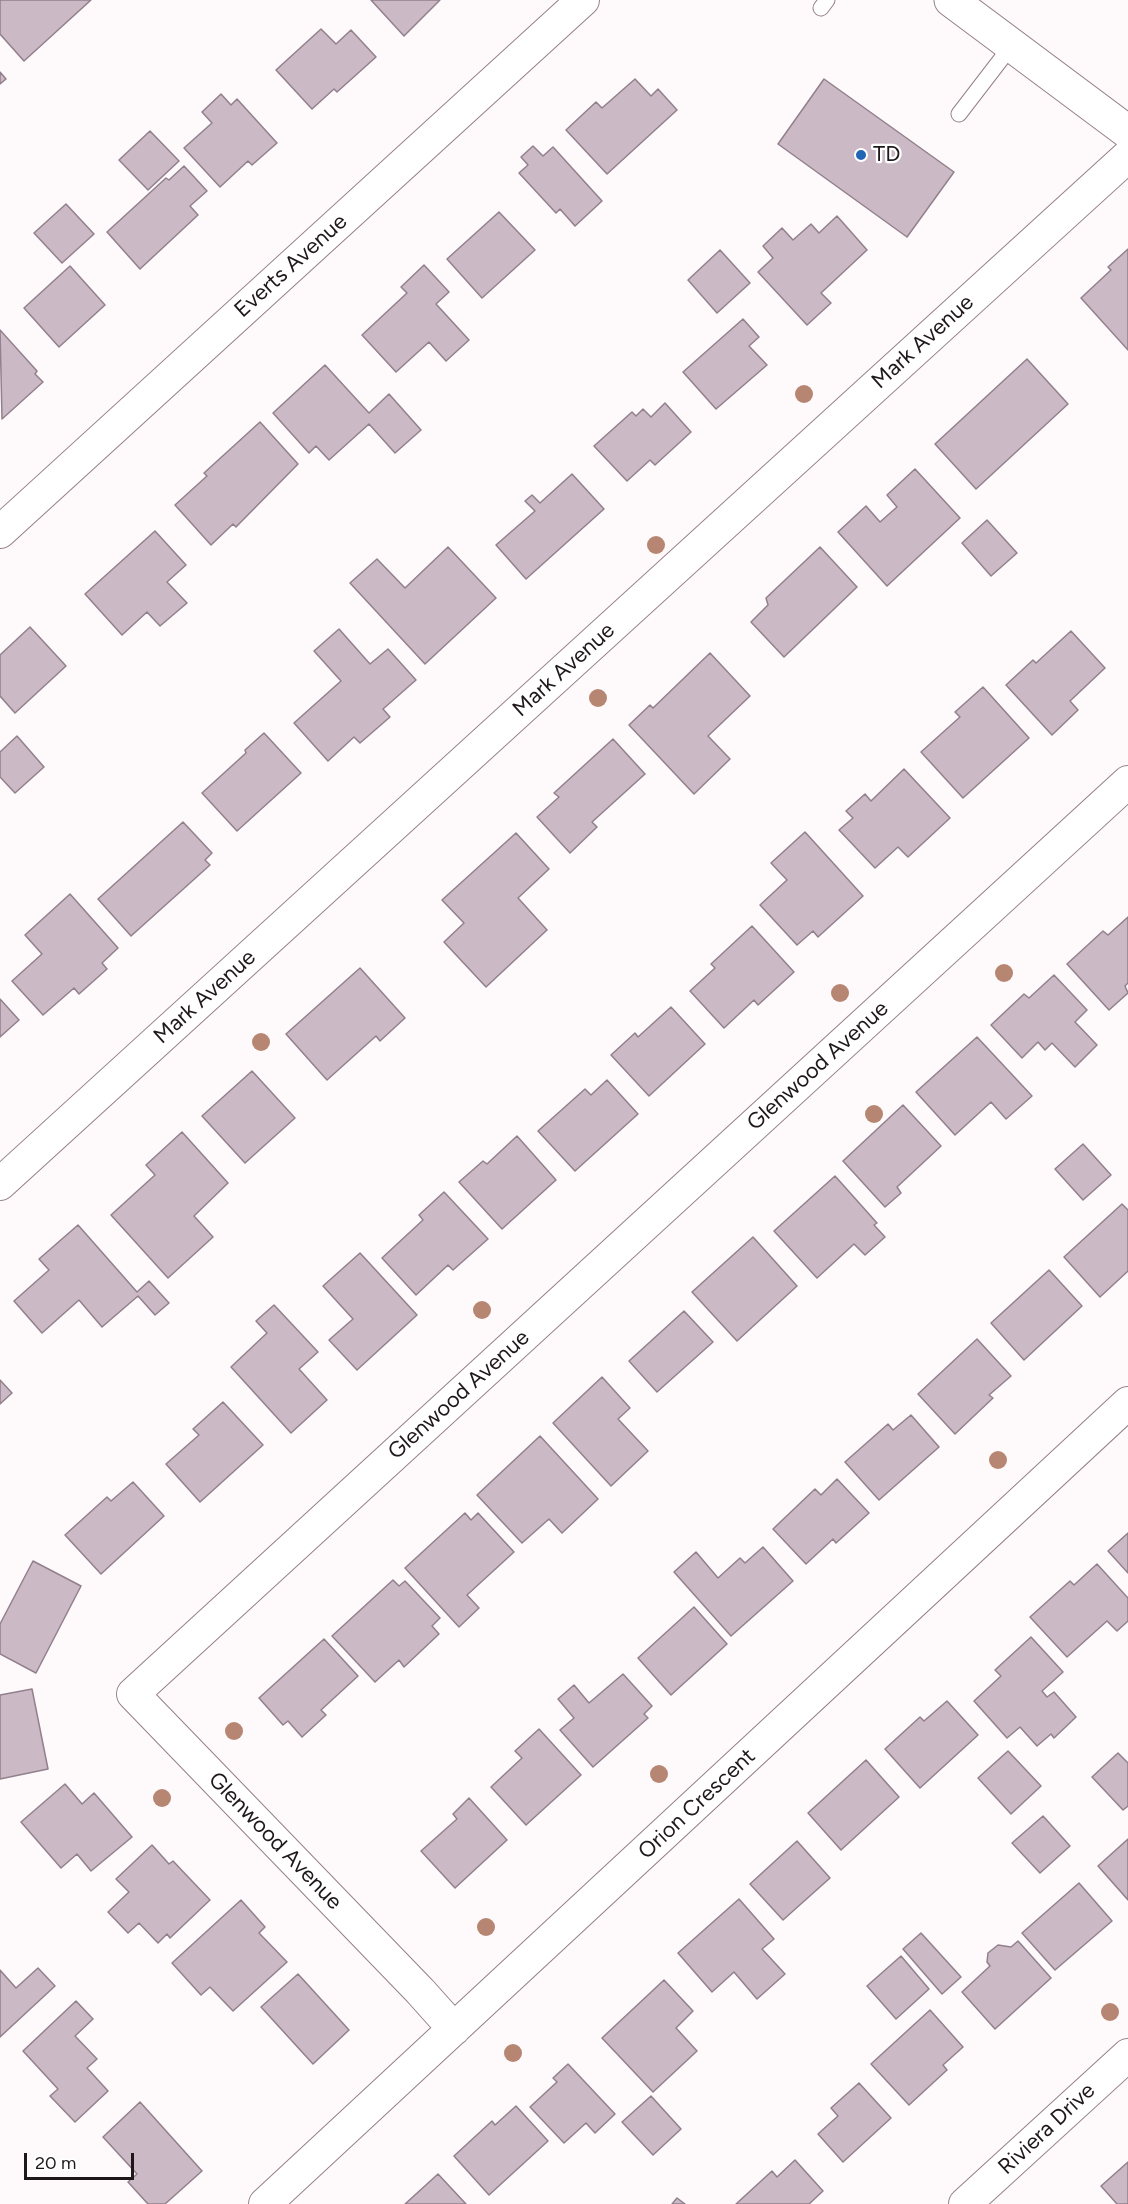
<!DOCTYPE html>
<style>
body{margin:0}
#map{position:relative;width:1128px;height:2204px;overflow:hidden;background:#fef9fa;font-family:Figtree,sans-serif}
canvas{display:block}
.scale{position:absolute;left:24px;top:2153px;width:110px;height:27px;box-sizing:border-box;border:3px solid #1f181a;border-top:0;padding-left:8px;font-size:18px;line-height:21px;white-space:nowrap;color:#1f181a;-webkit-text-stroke:4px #fff;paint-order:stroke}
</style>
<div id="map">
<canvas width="1128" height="2204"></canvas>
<div class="scale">20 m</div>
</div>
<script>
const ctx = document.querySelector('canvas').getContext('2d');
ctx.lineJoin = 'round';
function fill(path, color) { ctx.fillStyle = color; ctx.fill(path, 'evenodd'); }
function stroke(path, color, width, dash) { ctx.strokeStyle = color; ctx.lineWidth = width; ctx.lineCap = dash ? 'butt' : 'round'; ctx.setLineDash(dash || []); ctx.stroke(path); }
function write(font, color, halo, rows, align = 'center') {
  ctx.font = font + ' Figtree,sans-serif'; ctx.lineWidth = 4.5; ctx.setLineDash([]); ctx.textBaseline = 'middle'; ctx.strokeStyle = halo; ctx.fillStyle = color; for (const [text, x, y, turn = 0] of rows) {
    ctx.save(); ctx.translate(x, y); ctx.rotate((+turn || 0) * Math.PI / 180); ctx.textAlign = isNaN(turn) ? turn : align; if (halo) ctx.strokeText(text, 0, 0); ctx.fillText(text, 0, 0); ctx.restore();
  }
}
const building = new Path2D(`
 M0,0h91l-67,61 -24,-27z
 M371,0h69l-36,36z
 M321,29l15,15 15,-14 25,27 -39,35 -3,-3 -22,20 -36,-39z
 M0,72l6,7 -6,5z
 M635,79l16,17 7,-7 19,21 -70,64 -41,-44 30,-28 6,6z
 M824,79l130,93 -47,65 -129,-93z
 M221,94l10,11 6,-6 40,44 -25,22 -4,-4 -28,26 -36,-39 28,-25 -10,-11z
 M150,131l29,30 -31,29 -29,-30z
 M533,146l10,10 10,-9 49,54 -27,25 -15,-17 -4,4 -37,-40 9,-8 -7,-8z
 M184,166l23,25 -17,15 8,9 -58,54 -33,-37 59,-54 3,2z
 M66,204l28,30 -32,29 -28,-30z
 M499,212l36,38 -53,48 -35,-39z
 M837,216l30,34 -46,43 10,10 -24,22 -49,-53 15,-14 -10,-12 19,-18 11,12 18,-16 8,9z
 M1128,249v101l-47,-52 30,-28 -3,-3z
 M720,250l30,33 -33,30 -29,-33z
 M424,265l25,27 -13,12 33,36 -23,21 -17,-19 -33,30 -34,-37 45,-42 -6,-6z
 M70,266l35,39 -46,42 -35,-39z
 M743,319l16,18 -10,9 18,19 -51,44 -33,-37z
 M0,330l37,41 -2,3 8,8 -41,37z
 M1027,359l41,45 -92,85 -41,-45z
 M325,365l44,48 20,-19 32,36 -26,23 -26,-29 -40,36 -13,-14 -7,7 -36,-40z
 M665,403l26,29 -36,33 -5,-5 -23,21 -33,-35 38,-34 4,4 7,-7 8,8z
 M260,422l38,42 -62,63 -3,-3 -22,21 -36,-40 32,-29 -3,-3z
 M915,469l45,49 -73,68 -49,-54 28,-26 14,16 17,-15 -10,-12z
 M572,474l32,35 -78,70 -30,-34 39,-34 -10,-10 7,-6 8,8z
 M987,520l30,33 -26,23 -29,-33z
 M155,531l31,34 -19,17 20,21 -27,23 -13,-14 -25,23 -37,-41z
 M448,547l48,51 -71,66 -75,-81 27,-24 28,29z
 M820,547l37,40 -73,70 -33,-35 17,-17 -2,-7z
 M30,627l36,39 -51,47 -15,-17v-41z
 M339,629l31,35 18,-15 28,31 -33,29 7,8 -30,26 -6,-6 -26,24 -34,-38 47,-42 -27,-30z
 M1071,631l34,37 -35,33 8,9 -26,25 -46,-50 27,-25 3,3z
 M710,653l40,43 -42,40 22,23 -36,35 -65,-69 21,-20 3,3z
 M983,687l46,51 -66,60 -42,-46 39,-35 -5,-5z
 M264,733l37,40 -64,58 -35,-38 44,-40 -1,-3z
 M17,736l27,31 -29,26 -15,-16v-25z
 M613,739l32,35 -53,48 5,5 -27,26 -33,-36 22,-20 -5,-4z
 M904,769l46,49 -42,39 -10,-10 -23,21 -36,-38 14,-12 -7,-7 19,-17 6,7z
 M183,822l29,31 -7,7 5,5 -79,71 -33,-37z
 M805,832l58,64 -45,41 -5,-6 -16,14 -37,-40 27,-25 -16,-17z
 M516,833l33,36 -31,29 29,32 -61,57 -42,-45 20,-19 -22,-23z
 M70,894l48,54 -16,15 5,6 -28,25 -5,-6 -31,27 -31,-34 30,-27 -17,-19z
 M1128,917v66l-3,3 3,7 -19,17 -42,-46 36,-33 5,4z
 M752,926l42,46 -36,33 -4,-5 -30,28 -34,-37 25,-23 -4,-4z
 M360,968l45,50 -25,23 -4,-5 -49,44 -41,-46z
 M1054,975l33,35 -12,12 22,23 -22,22 -23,-24 -7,7 -7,-8 -16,16 -31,-33 33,-31 5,4z
 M0,999l19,21 -19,17z
 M671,1007l34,37 -56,52 -38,-41 24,-22 3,4z
 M977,1037l55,59 -26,23 -15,-17 -36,33 -39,-43z
 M252,1071l43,47 -50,45 -43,-47z
 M607,1080l31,34 -63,57 -37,-40 47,-42 6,6z
 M903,1105l38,41 -44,41 4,6 -16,14 -42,-46z
 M182,1132l46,51 -34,33 19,21 -45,41 -57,-63 44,-40 -9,-10z
 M517,1136l39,44 -54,49 -43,-47 24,-21 4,3z
 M1083,1144l28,31 -28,25 -28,-31z
 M835,1176l42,47 -3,2 11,12 -20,18 -11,-11 -37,34 -43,-47z
 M444,1192l44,47 -35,31 -5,-5 -32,30 -34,-37 41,-38 -4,-5z
 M1122,1204l6,6v61l-28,26 -36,-40z
 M78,1225l59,67 12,-11 20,22 -14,12 -17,-19 -36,31 -23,-27 -37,33 -28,-32 35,-31 -10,-11z
 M753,1237l44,49 -60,55 -45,-49z
 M360,1253l57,62 -60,55 -28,-30 24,-21 -30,-33z
 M1049,1270l33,36 -58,54 -33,-37z
 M274,1305l44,47 -19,17 28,31 -36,33 -60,-66 36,-34 -11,-12z
 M684,1311l29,31 -56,50 -28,-31z
 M977,1339l34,37 -22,19 4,3 -38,36 -37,-40z
 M602,1377l28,31 -12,11 30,32 -37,35 -58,-63z
 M0,1380l12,13 -12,11z
 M223,1402l40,43 -63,57 -34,-38 33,-29 -6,-6z
 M911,1415l28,32 -60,53 -34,-38 43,-38 5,6z
 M540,1436l58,63 -36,34 -13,-14 -27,24 -45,-48z
 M837,1479l32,34 -33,30 -3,-4 -27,25 -33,-35 42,-40 6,6z
 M133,1482l31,34 -63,58 -36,-39 42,-38 4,4z
 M465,1513l6,7 7,-7 36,39 -47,43 12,13 -20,19 -54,-59z
 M1128,1533v40l-20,-22z
 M763,1547l30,34 -62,55 -57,-64 22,-20 22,26 22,-20 5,5z
 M33,1561l48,25 -45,87 -36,-19v-30z
 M1097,1564l31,34v23l-11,10 -10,-10 -40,36 -37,-40 40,-36 4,4z
 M393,1580l6,6 6,-5 35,37 -8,8 7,8 -35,33 -5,-7 -24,22 -43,-46z
 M694,1607l33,37 -56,51 -33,-37z
 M1031,1637l32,35 -21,19 5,6 7,-5 22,25 -22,21 -3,-4 -14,12 -17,-19 -13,11 -33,-37 27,-25 -6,-6z
 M324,1639l34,37 -37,34 5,5 -24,22 -14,-16 -5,4 -24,-27z
 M623,1674l29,32 -8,8 4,4 -55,49 -33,-37 14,-12 -16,-19 16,-14 15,18z
 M32,1689l16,80 -48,10v-84z
 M947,1701l31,34 -58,53 -35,-39 35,-32 4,4z
 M539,1729l42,46 -55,50 -35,-38 31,-29 -7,-7z
 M1008,1751l33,35 -30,28 -33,-36z
 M1118,1753l10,10v43l-5,4 -31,-33z
 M866,1760l33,37 -58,53 -33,-37z
 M65,1784l17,20 12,-11 38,44 -41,34 -14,-17 -16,14 -40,-46z
 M469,1798l38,42 -52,48 -34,-37 36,-32 -4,-5z
 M1043,1816l27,30 -30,27 -28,-30z
 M1128,1839v61l-30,-34z
 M797,1841l33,37 -47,42 -33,-36z
 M152,1845l17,19 4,-3 37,39 -40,38 -3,-4 -9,9 -19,-20 -11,10 -20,-21 21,-20 -13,-13z
 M1079,1883l33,38 -57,49 -33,-37z
 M739,1899l35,40 -12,10 23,25 -28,25 -23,-27 -22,20 -34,-39z
 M241,1900l24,27 -6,6 28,29 -54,49 -23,-24 -9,8 -29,-32z
 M921,1933l40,44 -19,17 -39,-45z
 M1018,1941l33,37 -56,51 -33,-37 28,-26 -3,-4 1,-9 10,-8 13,2z
 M901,1956l28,33 -33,30 -29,-33z
 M38,1968l17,18 -55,51v-67l16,18z
 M298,1974l51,56 -36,34 -52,-57z
 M664,1980l29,31 -17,17 21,23 -44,41 -51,-54z
 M76,2001l17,18 -18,17 22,23 -10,9 21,23 -33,31 -25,-26 8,-7 -35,-38z
 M930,2010l33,37 -20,18 4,5 -38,35 -38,-41z
 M568,2064l47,50 -20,19 -9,-10 -22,20 -34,-36 27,-25 -4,-4z
 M859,2083l32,35 -48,44 -25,-28 20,-18 -7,-8z
 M651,2096l30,33 -28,26 -31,-33z
 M140,2102l62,69 -37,33h-17l-20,-22 9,-8 -34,-37z
 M516,2106l32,35 -59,54 -35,-39 38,-35 3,4z
 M795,2160l28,31 -14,13h-73l36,-33 5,6z
 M1128,2162v42h-11l-16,-18z
 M438,2174l28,30h-61z
 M677,2198l8,6h-13z`);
const service = new Path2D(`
 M821,8l6,-8
 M959,114l53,-69`);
const minor = new Path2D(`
 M0,532l583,-532
 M0,1184l1128,-1028
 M454,2029l-34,-38 -287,-297 995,-912
 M265,2204l863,-801
 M965,2204l163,-149`);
const tertiary = new Path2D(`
 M951,0l177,132`);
const trees = [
 [804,394],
 [656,545],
 [598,698],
 [1004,973],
 [840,993],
 [261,1042],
 [874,1114],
 [482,1310],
 [998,1460],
 [234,1731],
 [659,1774],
 [162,1798],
 [486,1927],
 [1110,2012],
 [513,2053]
];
const markers = [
 [861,155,6,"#2165b5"]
];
const poiNames = [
 ["TD",873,155]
];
const streetNames = [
 ["Everts Avenue",291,266,-42],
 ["Mark Avenue",923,342,-42],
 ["Mark Avenue",564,670,-42],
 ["Mark Avenue",205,997,-42],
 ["Glenwood Avenue",818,1066,-42],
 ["Glenwood Avenue",459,1395,-42],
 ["Orion Crescent",697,1804,-43],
 ["Glenwood Avenue",275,1841,46],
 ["Riviera Drive",1047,2129,-43]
];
fill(building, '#cbb9c5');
stroke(building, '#92818d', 1.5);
stroke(service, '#958187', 17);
stroke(minor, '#958187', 34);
stroke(tertiary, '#958187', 35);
stroke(service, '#fff', 15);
stroke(minor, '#fff', 32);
stroke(tertiary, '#fff', 33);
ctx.fillStyle = '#b68673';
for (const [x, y] of trees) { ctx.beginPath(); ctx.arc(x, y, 9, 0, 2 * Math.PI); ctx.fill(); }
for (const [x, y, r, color] of markers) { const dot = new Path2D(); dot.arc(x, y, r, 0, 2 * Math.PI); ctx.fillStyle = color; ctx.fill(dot); stroke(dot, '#fff', 2); }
write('22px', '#1f181a', '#fff', poiNames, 'left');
write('22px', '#1f181a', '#fff', streetNames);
</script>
